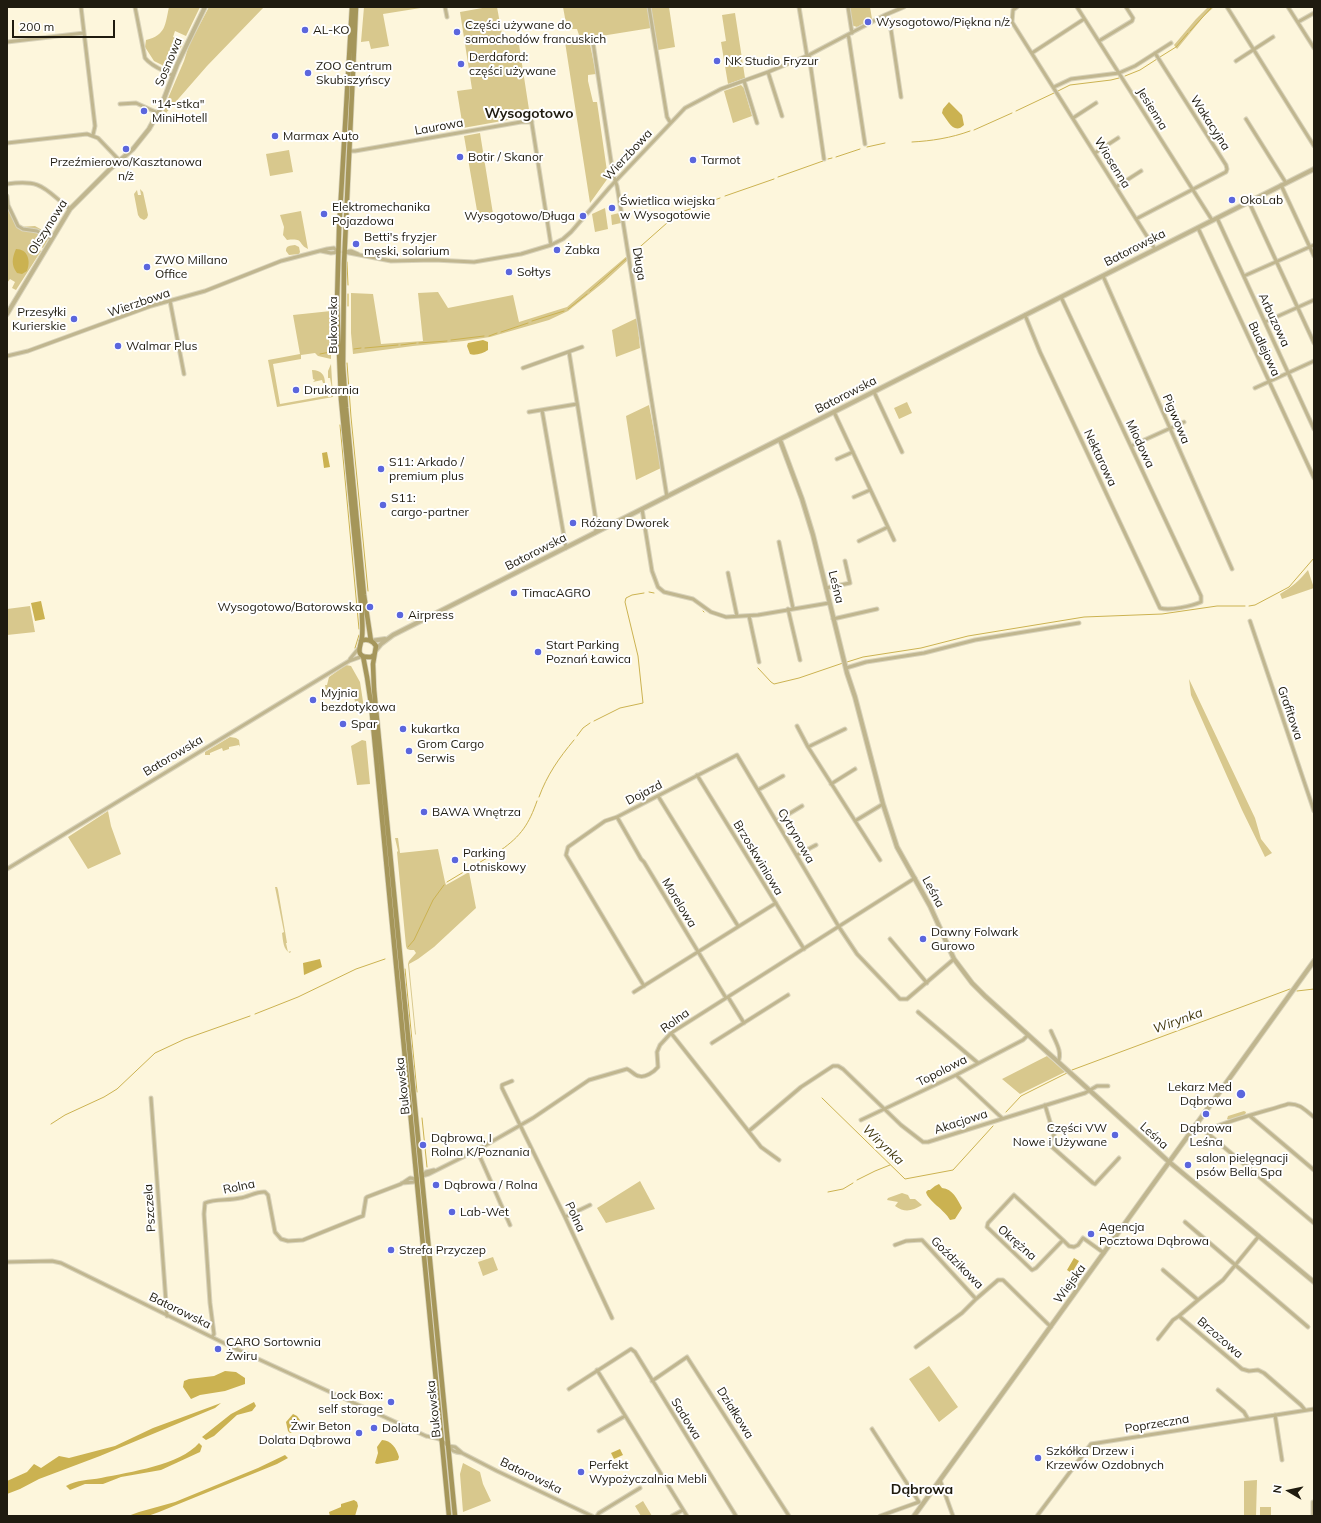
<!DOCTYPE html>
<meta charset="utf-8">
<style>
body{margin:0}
#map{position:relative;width:1321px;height:1523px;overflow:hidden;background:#fdf6dc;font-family:Mulish,sans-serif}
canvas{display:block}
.frame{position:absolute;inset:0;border:8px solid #1f1b0f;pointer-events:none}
.north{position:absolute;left:1269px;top:1471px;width:40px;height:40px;-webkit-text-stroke:3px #fff;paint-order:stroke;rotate:279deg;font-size:11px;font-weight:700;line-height:16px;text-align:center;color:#1f1b0f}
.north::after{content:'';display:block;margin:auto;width:14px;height:18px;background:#1f1b0f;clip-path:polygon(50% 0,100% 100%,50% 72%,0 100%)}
.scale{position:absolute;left:12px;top:20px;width:103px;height:18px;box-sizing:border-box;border:2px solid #1f1b0f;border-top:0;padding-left:5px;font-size:12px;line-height:14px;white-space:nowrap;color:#1f1b0f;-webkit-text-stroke:3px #fff;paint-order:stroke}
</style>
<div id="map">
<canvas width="1321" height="1523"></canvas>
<div class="frame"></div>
<div class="north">N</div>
<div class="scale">200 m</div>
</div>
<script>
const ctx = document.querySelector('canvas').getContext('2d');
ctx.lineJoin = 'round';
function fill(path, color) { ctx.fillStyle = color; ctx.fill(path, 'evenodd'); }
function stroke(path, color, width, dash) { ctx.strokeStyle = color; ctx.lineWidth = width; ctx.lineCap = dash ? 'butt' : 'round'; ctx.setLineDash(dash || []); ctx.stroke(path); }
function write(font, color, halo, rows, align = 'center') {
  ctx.font = font + ' Mulish,sans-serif'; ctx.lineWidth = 4; ctx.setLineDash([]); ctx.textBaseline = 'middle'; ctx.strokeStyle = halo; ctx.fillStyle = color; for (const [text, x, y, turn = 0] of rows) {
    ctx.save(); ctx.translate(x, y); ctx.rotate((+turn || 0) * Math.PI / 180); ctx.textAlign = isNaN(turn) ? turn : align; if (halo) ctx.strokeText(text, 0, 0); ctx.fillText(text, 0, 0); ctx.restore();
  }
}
const green = new Path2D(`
 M169,7h31l-14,29 -11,-5 -2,6 11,4 -14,28 -16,-8 -9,-14 1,-7c20,-5 19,-15 23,-33z
 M209,7h55l-57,59 -41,47 -3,-3 21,-49 5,-16z
 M364,7h63l-44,7 6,32 -18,3 -2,-8 -8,1z
 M488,7h9l6,33 15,-2 12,78 -67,12 -6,-37 15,-2 -12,-77z
 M563,7h84l4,21 -56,9 -16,-2 -2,-6h-10z
 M651,7h18l6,40 -17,3z
 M849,7h21l2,12 -15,8 -6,-2z
 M1208,7h6l-10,9 -27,33 -3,-4 22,-26z
 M735,13l10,65 -17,6 -7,-42 5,-1 -4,-26z
 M589,39l7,35 -8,1v6l5,21h4l11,76 -18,25 -25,-161z
 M741,85l3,3 8,28 -19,7 -9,-32z
 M480,133l14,87 -15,2 -15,-86z
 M289,150l4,22 -23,4 -4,-22z
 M140,189l3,3 5,23 -1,3 -3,2 -4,-2 -2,-3 -4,-21 3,-4 1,5h3z
 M7,205l11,22 17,-1 16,9 -8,13 -5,-2 -2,2 5,3 -25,39 -4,-2 3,-6 -5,-3 -3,4z
 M605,208l3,21 -13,3 -3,-18z
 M301,211l7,38c-11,-5 -3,-11 -21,-9l-4,-5 1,-8 -4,-12z
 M619,213l2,10 -9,2 -1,-10z
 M295,245l4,2 1,5 -1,2 -10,1 -3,-4c0,-6 4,-5 9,-6z
 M627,256l1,4 -24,22 -36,29 -19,9 -59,17 -26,4 -51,5 -60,8 -2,-21v-40l22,1 8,50 42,-3 -5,-48 20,-1 10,16 65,-13 6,27 48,-15z
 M331,311l-1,39 -2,1v4h3v4l-13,-3 -3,-3 -14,2v4l-28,5 7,40 45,-8 -2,-9h2l3,10h3v-2l2,-1 -3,-16h-2v-7l3,-7 2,33 -56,10 -9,-47 32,-6 -7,-39z
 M637,318l3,30 -24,9 -4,-27z
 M312,370c9,0 13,5 13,13h-2l-1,-3 -9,2 2,-2 -2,-1z
 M907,402l5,11 -13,6 -5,-11z
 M649,405l12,63 -25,12 -10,-64z
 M1308,570l6,18 -32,11 -2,-5c12,-7 20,-14 28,-24z
 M30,606l5,26 -28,3v-26z
 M346,665l5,1 9,16 4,26 -4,2 -4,-1 -3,-20 -20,1v-2h-4v3l-3,-1 -1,-5h2l2,-8z
 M1189,679l66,139 6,21 11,14 -7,4 -23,-47 -51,-115z
 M230,737l6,1 3,2 1,7 -1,-2 -10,2v2l-6,2 -1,-3 -12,5v2h-5v-3z
 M362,740l4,1 4,43 -13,1 -6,-39z
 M108,811l3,15 10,28 -33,15 -20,-32z
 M395,838h3l2,15 38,-4 7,33 1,3 23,-13 7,36 -42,39 -16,12 -9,5 7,71 -1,-1 -7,-70 1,-3 7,-8 -2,-3h-4l-3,-1 -1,-3 -9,-94 1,-1z
 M275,887h2l1,3 9,53h-1l2,9 3,-1 -1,2c-7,-3 -7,-13 -8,-20l2,-1z
 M1047,1056l18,16 -45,22 -18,-15z
 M1244,1111l2,1 -1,3 -16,5 -2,-1 1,-3z
 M640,1181l15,28 -49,14 -9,-15z
 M902,1193l6,2 2,4h5l7,6c-10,6 -17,8 -27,1l3,-4 -11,-2 1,-2z
 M493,1257l5,13 -15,6 -5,-14z
 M929,1366l29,41 -19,15 -30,-43z
 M463,1463l17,9 3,12 8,17 -28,11 -3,-38z
 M1257,1480l-1,36h-12v-35z
 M643,1501l9,15h-11l-6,-10z
 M1260,1507h11v9h-11z`);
const water = new Path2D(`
 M949,102l13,13 2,10c-10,10 -16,-4 -22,-12l1,-4z
 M16,249c12,0 15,12 11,22l-5,3 -5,-1c-6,-8 -5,-15 -1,-24z
 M483,340l5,2v8c-4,3 -13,6 -18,4l-3,-8 1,-3z
 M327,452l3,15 -6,1 -2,-15z
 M41,601l4,18 -10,2 -4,-18z
 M320,959l2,8 -18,8 -1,-12z
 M939,1184l3,4c11,1 15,11 20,20l-7,11 -5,1c-5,-10 -22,-19 -24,-28l2,-2h2l5,-4z
 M1074,1258l5,3 -6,10 -3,1 -3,-2z
 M225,1371l11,1 9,6v6l-20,7 -25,4 -9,4 -8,-12 1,-6 5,-2 25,-3z
 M254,1402l2,4 -4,5 -15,4 -23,21 -8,4 -4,-3 29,-23z
 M221,1403l-6,5 -115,48 -61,23 -19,10 -13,5v-13l20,-9 7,-8 7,4 18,-12 10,2 46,-12 38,-18z
 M293,1414l4,2 3,4 -7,7 -1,5 -2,1 -2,-2 -2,-9z
 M382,1440c9,0 15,9 17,17l-1,3 -21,4 -2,-1 3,-10 -1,-6z
 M199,1443l3,3 -2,6 -39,18 -40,7 -18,7h-18l-15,6 -4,-4c10,-6 24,-6 35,-8 29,-6 79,-13 98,-35z
 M620,1449l3,6 -9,4 -3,-6z
 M285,1455l3,3 -11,6 -118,48 -11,4h-20l11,-4 36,-10 83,-34z
 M354,1500l3,2 1,4 -3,10h-25l-1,-4 12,-5v-3z`);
const stream = new Path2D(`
 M1190,31l22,-24
 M1160,57l16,-10 12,-14
 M1125,76l15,-6 17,-11
 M1058,91l12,-6 41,-5 8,-2
 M1016,111l38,-18
 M974,130l38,-17
 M912,142c19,-1 39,-4 58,-11
 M867,147l18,-4
 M836,157l24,-8
 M828,159l4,-1
 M778,177l45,-16
 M725,196l49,-17
 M679,213l41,-15
 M633,253l43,-38
 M347,262l1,23
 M590,291l37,-33
 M348,294v12
 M568,309l19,-15
 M532,321l32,-10
 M501,332l27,-9
 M489,336l8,-3
 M451,340l33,-4
 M419,343l28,-2
 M401,345l15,-2
 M365,348l33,-3
 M354,349l7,-1
 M320,354l10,-2
 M347,363l4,54 17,174
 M340,425l19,204
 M649,592l5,1
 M1249,606l6,-1 34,-18 25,-29
 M703,611l1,1
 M355,648l4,-13
 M847,662l16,-5 58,-9 47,-12 116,-19 78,-3 55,-8h28
 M758,668l13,14 3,2 25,-6 44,-15
 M594,721l26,-13 23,-5 -5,-47 -13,-54 1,-4 6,-3 12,-2
 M577,736l6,-8 7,-5
 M539,797c8,-22 20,-39 35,-57
 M501,850c20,-14 28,-26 36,-49
 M447,882l50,-30
 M408,947l6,-7 19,-40 11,-15
 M405,969l12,123
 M1297,991l17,-2
 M255,1014l43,-17 58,-28 29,-10
 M1072,1070l218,-81
 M822,1098l83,81 48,-9 40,-44
 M1006,1112l15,-16 46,-23
 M422,1118l5,49
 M51,1124l14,-9 39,-18 13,-8 38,-36 30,-14 65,-23
 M857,1180l18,-9 15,-6
 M828,1192l15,-3 10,-6`);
const minor = new Path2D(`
 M81,7l14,119 -2,9
 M135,7l10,51c7,9 18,12 27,17
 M445,7l2,10
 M649,7l18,110 3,5
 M799,7l8,49
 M848,7l4,26
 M1017,7l-4,3 -1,12 143,227
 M1077,7l135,213
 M1227,7l87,139
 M1288,7l26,41
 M885,15l6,15 10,67
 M1298,22l16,-9
 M848,35l1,4 16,105
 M592,36l21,138 4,12 7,42 43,269
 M1099,41l33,-20 1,-3 -7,-11
 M7,42l77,-9
 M1032,53l52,-34
 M809,55l15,104
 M1236,61l37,-24
 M768,72l14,44
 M744,81l13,42
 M1054,87l17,-8 48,-6 16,-7 36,-23
 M120,104l16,-1 22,10
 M531,118l20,127
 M1073,118l23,-15
 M1246,119l40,64
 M7,143l80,-9 11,4 22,23
 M349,151h6l166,-29h11
 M1095,153l23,-15
 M7,184c36,-5 37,5 63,25
 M1281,185l33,71
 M1116,187l25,-16
 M7,196l1,9 10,21 5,3 14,2 15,8
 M1249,202l65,141
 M1217,218l97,211
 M1136,219l90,-47 1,-3 -1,-4 -71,-112
 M1198,228l116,250
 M321,251l10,2 8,-1
 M344,252l47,9 43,-1 40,2 47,-8 30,-9 12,-6 8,-7 39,-45 75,-79 36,-19 47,-17 41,-17 76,-40 19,-8
 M344,252l7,-1 7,3
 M1103,276l129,293
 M1244,276l70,-31
 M170,301l14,73
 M1025,315l15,37 120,256c10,3 32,-2 41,-6v-6l-140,-299
 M1265,322l49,-22
 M569,352l28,175 -2,6
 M7,356l21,-5 123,-45 54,-15 76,-30 46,-12 7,-1 4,4
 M523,368l59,-21
 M1255,388l59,-27
 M874,392l28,60
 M542,410l24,138
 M529,412l48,-8
 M834,412l60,128
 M1131,446l53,-24
 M837,459l16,-7
 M854,497l16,-7
 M642,509l10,62 6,16 6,5 29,7 18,13 15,5 32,-2 71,-12
 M859,541l29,-14
 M779,542l14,66
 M728,573l9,43
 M826,588l24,-5 -5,-22
 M788,609l12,51
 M749,616l10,46
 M833,619l44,-10
 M1250,621l64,190
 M350,659l9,-11
 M846,668l20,-6 58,-9 51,-13 104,-17
 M797,726l11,21 72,113
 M808,747l37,-18
 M697,775l107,174
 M831,784l24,-15
 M758,790l25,-14
 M658,796l80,130
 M617,817l24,42 3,3 82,136
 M777,821l25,-15
 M855,821l28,-17
 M797,855l19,-10
 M7,869l342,-208 14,-5
 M890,939l37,44
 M644,986l-78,-131 2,-8 37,-26 12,-4 120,-62 102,172 18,27 43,45h7l47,-40
 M634,992l142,-89
 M728,997l16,26
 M918,1012l60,51
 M1051,1031c4,10 12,21 7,31
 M671,1033l90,114 18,13
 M712,1043l76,-48
 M956,1075l46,43
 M512,1081l-10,4v3l63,129 47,101
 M151,1098l16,218
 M1045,1105l9,30 -5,8 2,3 42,37 2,1 24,-26
 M1250,1116l64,54
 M861,1120l95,-45 67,-35 5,-5
 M1195,1125l11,7 108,91
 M749,1131l52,-44 32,-21h5l5,3 58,56 22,17h5l157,-49 12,-7h11
 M1206,1132c7,-8 68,-23 82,-28 12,-1 18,7 26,13
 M477,1150l33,75
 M422,1176l7,-2 48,-24 56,-32 56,-38 38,-11c5,2 8,7 12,7 6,2 15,-4 19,-9l-1,-15 3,-7 11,-12 244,-155
 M422,1176l4,-4 8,-2
 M402,1183l12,-1 3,-4
 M565,1217l25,-12
 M1185,1222l123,105
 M1063,1240l-27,28 -4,2 -45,-43 1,-4 26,-28 49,45 6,6 5,1 4,-2 5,-7 21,15
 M895,1245l11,-4 16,-1 54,59 22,-19h5l48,47
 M7,1262l45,-1 9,2 171,84 194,89c5,1 11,2 15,4 10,6 7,12 21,13
 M1163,1270l35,30 -19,16 63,53 7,2 9,-1 6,3 37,32 4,5
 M1198,1300l25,-20 36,-44
 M212,1337l2,-3 -4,-31 -6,-89 1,-11c10,-5 24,-2 35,-5 8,-1 17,-7 25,-6l3,3 7,37 6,7 7,2 15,-1 57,-23 3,-1 3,-18 1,-1 34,-13 9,-6 6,1
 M1158,1339l15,-19 6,-4
 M916,1347l46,-34 14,-14
 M597,1370l90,146
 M652,1381l35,-24 102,159
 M569,1389l62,-40 4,3 101,164
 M1218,1390l26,22 4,7
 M1275,1415l7,45
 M872,1429l47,73
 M599,1431l26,-15
 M448,1446l7,1 7,6 35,18 95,45
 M940,1480l13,36
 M1313,1502v14
 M597,1516l2,-3 41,-25
 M672,1516l11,-6
 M880,1516l39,-14
 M1037,1516l54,-72 223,-35`);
const tertiary = new Path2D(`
 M7,314l63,-105 40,-40 23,-20 16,-20 11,-20 17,-44 28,-58
 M780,440l22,59 11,36 34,138 8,24 28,107 14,43 33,59 24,53 18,24 13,13 183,165 146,121
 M371,641l14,-2
 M376,650l5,-6 12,-9 921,-466
 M914,1516l400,-555`);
const secondary = new Path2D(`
 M352,7l-13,223 -2,73 4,96 21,215c0,7 1,15 0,23 -1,9 -9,21 9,20l3,-2
 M356,7l-12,257 -1,101 3,43 18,187 7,46
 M361,641c6,-3 12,0 15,5l-3,18 1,25 81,827
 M363,656l4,21 4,27 78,812`);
const markers = [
 [868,22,4,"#5b66dd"],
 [305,30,4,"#5b66dd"],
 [457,32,4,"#5b66dd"],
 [717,61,4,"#5b66dd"],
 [461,64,4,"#5b66dd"],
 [308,73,4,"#5b66dd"],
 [144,111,4,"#5b66dd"],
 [275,136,4,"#5b66dd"],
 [126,149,4,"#5b66dd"],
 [460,157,4,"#5b66dd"],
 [693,160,4,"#5b66dd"],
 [1232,200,4,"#5b66dd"],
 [612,208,4,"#5b66dd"],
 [324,214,4,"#5b66dd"],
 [583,216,4,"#5b66dd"],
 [356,244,4,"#5b66dd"],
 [557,250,4,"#5b66dd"],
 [147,267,4,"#5b66dd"],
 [509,272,4,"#5b66dd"],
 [74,319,4,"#5b66dd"],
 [118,346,4,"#5b66dd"],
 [296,390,4,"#5b66dd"],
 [381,469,4,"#5b66dd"],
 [383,505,4,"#5b66dd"],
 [573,523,4,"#5b66dd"],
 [514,593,4,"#5b66dd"],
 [370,607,4,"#5b66dd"],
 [400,615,4,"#5b66dd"],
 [538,652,4,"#5b66dd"],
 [313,700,4,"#5b66dd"],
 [343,724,4,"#5b66dd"],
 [403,729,4,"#5b66dd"],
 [409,751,4,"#5b66dd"],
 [424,812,4,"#5b66dd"],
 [455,860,4,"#5b66dd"],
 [923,939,4,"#5b66dd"],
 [1241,1094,5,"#5b66dd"],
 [1206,1114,4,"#5b66dd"],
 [1115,1135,4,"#5b66dd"],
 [423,1145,4,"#5b66dd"],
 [1188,1165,4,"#5b66dd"],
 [436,1185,4,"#5b66dd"],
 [452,1212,4,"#5b66dd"],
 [1091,1234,4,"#5b66dd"],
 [391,1250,4,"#5b66dd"],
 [218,1349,4,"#5b66dd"],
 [391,1402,4,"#5b66dd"],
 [374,1428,4,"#5b66dd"],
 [359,1433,4,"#5b66dd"],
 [1038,1458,4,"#5b66dd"],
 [581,1472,4,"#5b66dd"]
];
const poiNames = [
 ["Wysogotowo/Piękna n/ż",876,22],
 ["Części używane do",465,25],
 ["samochodów francuskich",465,39],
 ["AL-KO",313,30],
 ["Derdaford:",469,57],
 ["części używane",469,71],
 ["NK Studio Fryzur",725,61],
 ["ZOO Centrum",316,66],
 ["Skubiszyńscy",316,80],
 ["\"14-stka\"",152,104],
 ["MiniHotell",152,118],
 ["Marmax Auto",283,136],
 ["Botir / Skanor",468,157],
 ["Tarmot",701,160],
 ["Przeźmierowo/Kasztanowa",126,162,"center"],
 ["n/ż",126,176,"center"],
 ["OkoLab",1240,200],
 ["Świetlica wiejska",620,201],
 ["w Wysogotowie",620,215],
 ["Elektromechanika",332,207],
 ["Pojazdowa",332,221],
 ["Wysogotowo/Długa",575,216,"right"],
 ["Betti's fryzjer",364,237],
 ["męski, solarium",364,251],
 ["Żabka",565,250],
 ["ZWO Millano",155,260],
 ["Office",155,274],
 ["Sołtys",517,272],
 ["Przesyłki",66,312,"right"],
 ["Kurierskie",66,326,"right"],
 ["Walmar Plus",126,346],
 ["Drukarnia",304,390],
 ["S11: Arkado /",389,462],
 ["premium plus",389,476],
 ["S11:",391,498],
 ["cargo-partner",391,512],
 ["Różany Dworek",581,523],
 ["TimacAGRO",522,593],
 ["Wysogotowo/Batorowska",362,607,"right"],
 ["Airpress",408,615],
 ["Start Parking",546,645],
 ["Poznań Ławica",546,659],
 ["Myjnia",321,693],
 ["bezdotykowa",321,707],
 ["Spar",351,724],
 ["kukartka",411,729],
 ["Grom Cargo",417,744],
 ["Serwis",417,758],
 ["BAWA Wnętrza",432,812],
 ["Parking",463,853],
 ["Lotniskowy",463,867],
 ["Dawny Folwark",931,932],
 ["Gurowo",931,946],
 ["Lekarz Med",1232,1087,"right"],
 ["Dąbrowa",1232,1101,"right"],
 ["Części VW",1107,1128,"right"],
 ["Nowe i Używane",1107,1142,"right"],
 ["Dąbrowa",1206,1128,"center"],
 ["Leśna",1206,1142,"center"],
 ["Dąbrowa, I",431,1138],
 ["Rolna K/Poznania",431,1152],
 ["salon pielęgnacji",1196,1158],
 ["psów Bella Spa",1196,1172],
 ["Dąbrowa / Rolna",444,1185],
 ["Lab-Wet",460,1212],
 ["Agencja",1099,1227],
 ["Pocztowa Dąbrowa",1099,1241],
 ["Strefa Przyczep",399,1250],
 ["CARO Sortownia",226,1342],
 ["Żwiru",226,1356],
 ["Lock Box:",383,1395,"right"],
 ["self storage",383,1409,"right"],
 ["Żwir Beton",351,1426,"right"],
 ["Dolata Dąbrowa",351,1440,"right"],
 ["Dolata",382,1428],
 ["Szkółka Drzew i",1046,1451],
 ["Krzewów Ozdobnych",1046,1465],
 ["Perfekt",589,1465],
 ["Wypożyczalnia Mebli",589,1479]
];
const streetNames = [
 ["Sosnowa",169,62,-67],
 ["Jesienna",1152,109,58],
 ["Wakacyjna",1210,123,57],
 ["Laurowa",439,127,-10],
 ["Wierzbowa",628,155,-47],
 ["Wiosenna",1112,163,58],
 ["Olszynowa",48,227,-58],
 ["Batorowska",1135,248,-27],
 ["Długa",639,264,81],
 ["Wierzbowa",139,303,-19],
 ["Arbuzowa",1274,320,65],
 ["Bukowska",333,325,-90],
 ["Budlejowa",1264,349,65],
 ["Batorowska",846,395,-27],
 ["Pigwowa",1176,419,67],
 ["Miodowa",1140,444,65],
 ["Nektarowa",1100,458,65],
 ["Batorowska",536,552,-27],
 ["Leśna",836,587,76],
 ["Grafitowa",1290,713,71],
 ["Batorowska",173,756,-31],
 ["Dojazd",644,793,-27],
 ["Cytrynowa",796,836,60],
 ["Brzoskwiniowa",758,858,59],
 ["Leśna",933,892,62],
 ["Morelowa",679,903,59],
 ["Rolna",675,1021,-36],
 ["Topolowa",942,1071,-27],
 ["Bukowska",403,1086,-96],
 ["Akacjowa",961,1122,-18],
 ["Leśna",1154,1136,42],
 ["Rolna",239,1187,-12],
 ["Pszczela",150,1208,-94],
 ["Polna",575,1217,65],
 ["Okrężna",1017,1243,41],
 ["Goździkowa",957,1263,45],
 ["Wiejska",1070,1284,-54],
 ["Batorowska",180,1311,26],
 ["Brzozowa",1220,1338,41],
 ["Bukowska",434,1409,-96],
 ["Działkowa",735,1413,58],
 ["Sadowa",686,1419,58],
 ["Poprzeczna",1157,1424,-9],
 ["Batorowska",531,1476,26]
];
const waterNames = [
 ["Wirynka",1178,1021,-20],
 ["Wirynka",883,1145,44]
];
const quarterNames = [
 ["Wysogotowo",529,114],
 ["Dąbrowa",922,1490]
];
fill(green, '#d8c88d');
fill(water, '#cbb251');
stroke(stream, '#cbb251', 1);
stroke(minor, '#d9d3bb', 5);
stroke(tertiary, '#d9d3bb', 6);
stroke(secondary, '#d9d3bb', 6);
stroke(minor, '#c0b68f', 3);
stroke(tertiary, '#c0b68f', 4);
stroke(secondary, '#a5965a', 4.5);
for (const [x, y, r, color] of markers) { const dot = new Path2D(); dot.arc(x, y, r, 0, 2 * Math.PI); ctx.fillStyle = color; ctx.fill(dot); stroke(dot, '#fff', 1.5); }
write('12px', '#1f1b0f', '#fff', poiNames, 'left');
write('12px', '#1f1b0f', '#fff', streetNames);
write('italic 13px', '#43390f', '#fff', waterNames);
write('bold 14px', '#1f1b0f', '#fff', quarterNames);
</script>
